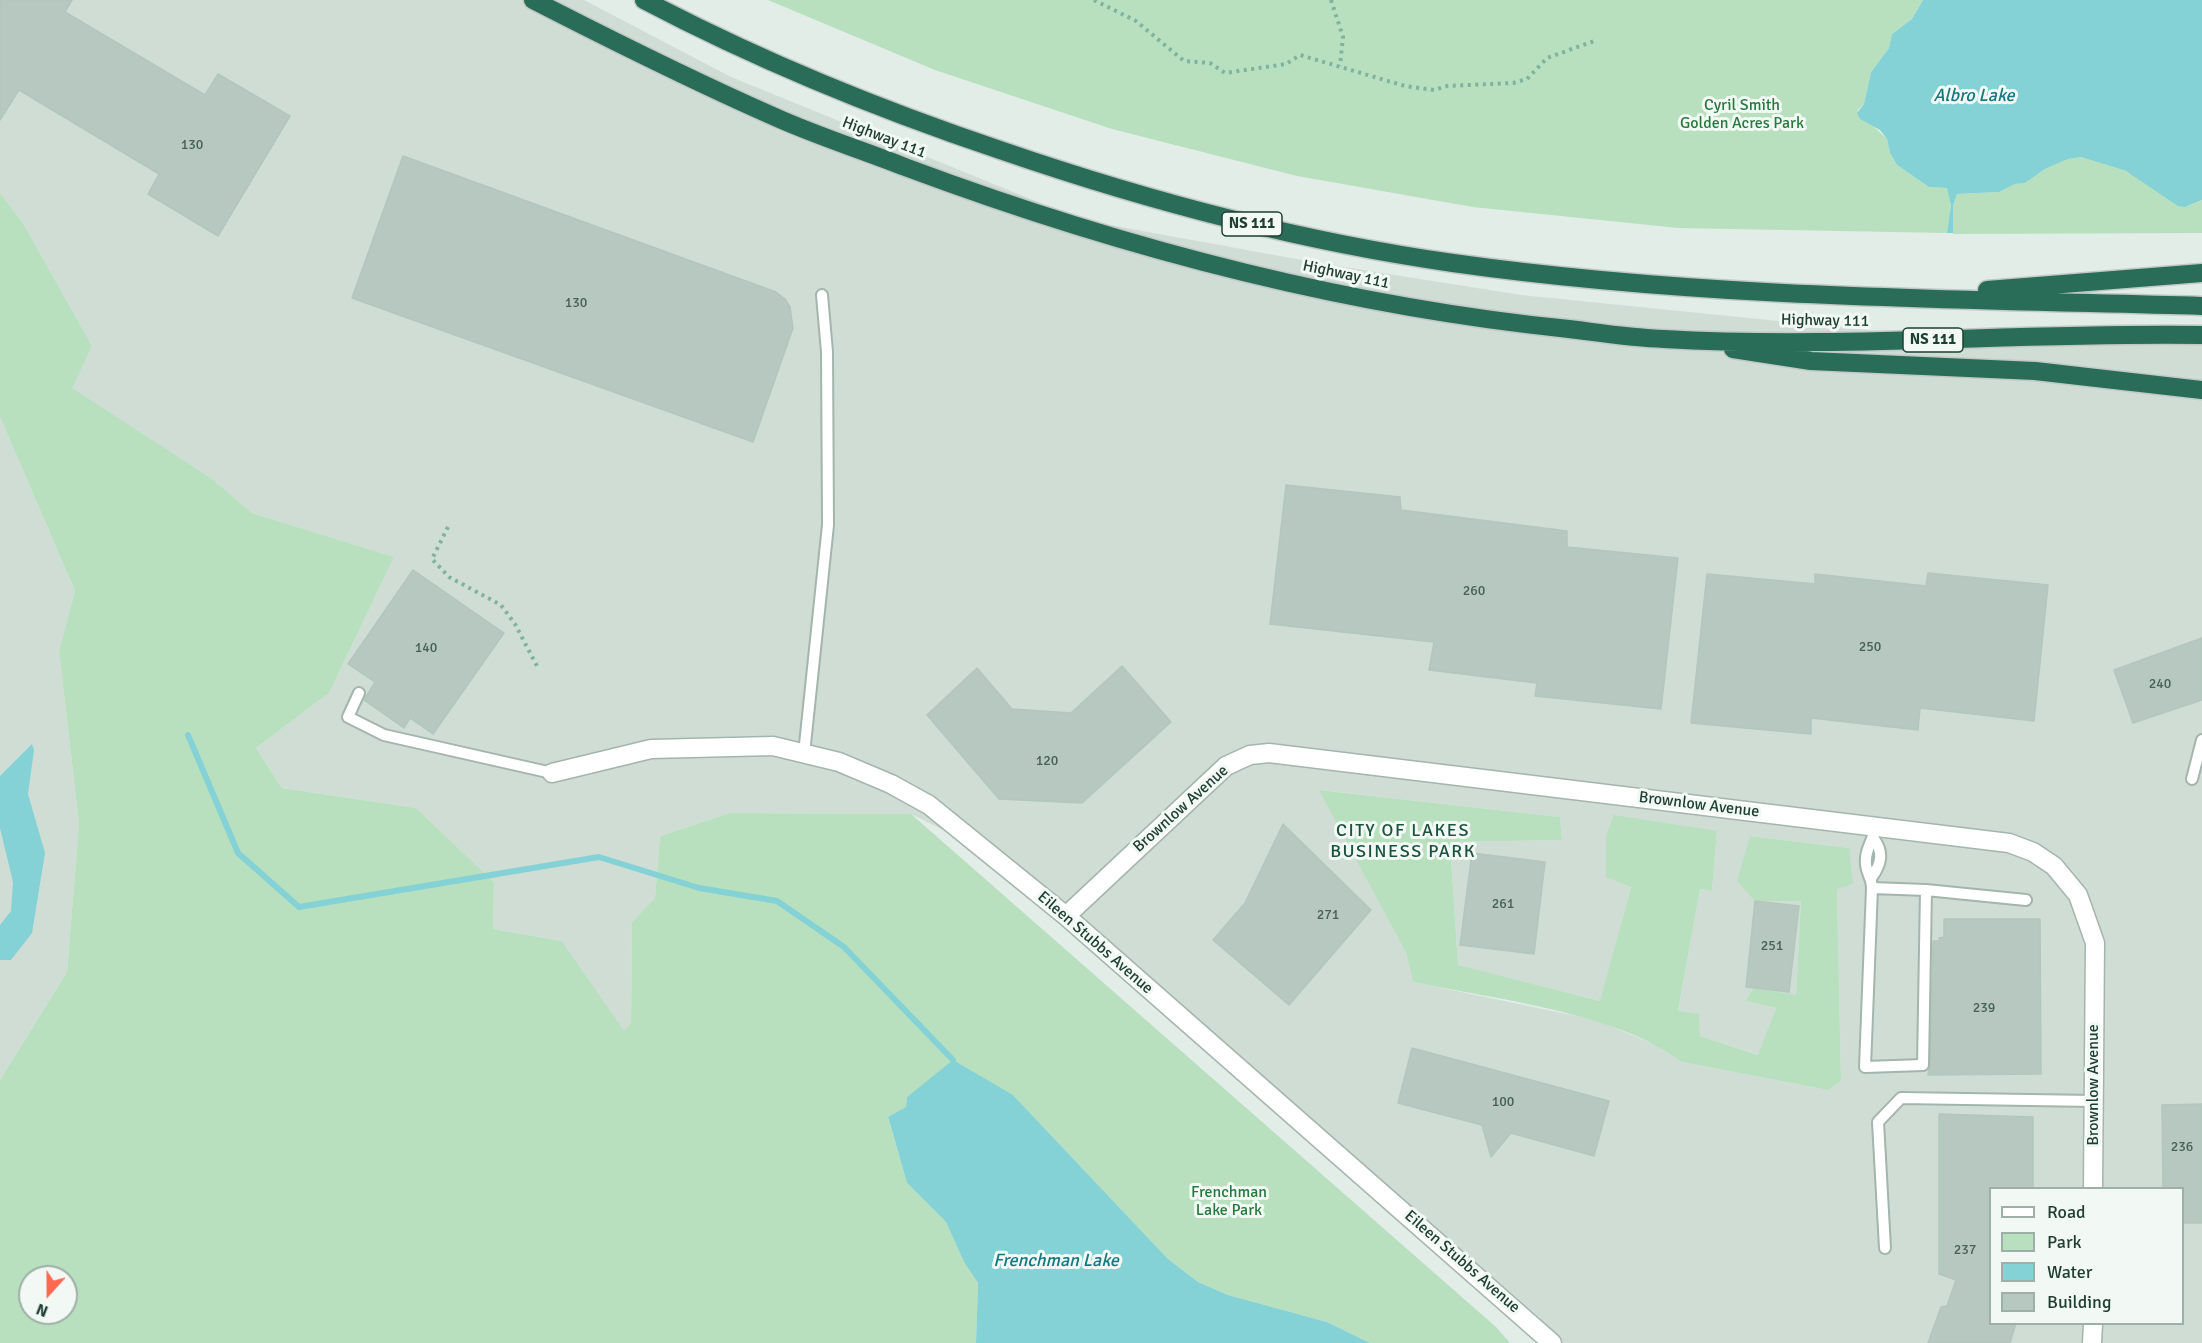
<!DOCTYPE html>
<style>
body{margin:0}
#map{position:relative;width:2202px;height:1343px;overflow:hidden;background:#e1ede6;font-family:Signika,sans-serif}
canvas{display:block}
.legend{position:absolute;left:1989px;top:1187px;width:195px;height:138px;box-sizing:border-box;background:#f2f9f5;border:2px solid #9eafa7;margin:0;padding:8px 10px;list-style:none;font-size:18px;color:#203f33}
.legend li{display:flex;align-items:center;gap:12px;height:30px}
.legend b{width:30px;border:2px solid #9eafa7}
.north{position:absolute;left:18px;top:1265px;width:60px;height:60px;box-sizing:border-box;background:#f2f9f5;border:2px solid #9eafa7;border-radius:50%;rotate:201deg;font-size:16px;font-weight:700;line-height:24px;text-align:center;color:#203f33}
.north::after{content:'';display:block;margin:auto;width:21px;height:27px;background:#fd684f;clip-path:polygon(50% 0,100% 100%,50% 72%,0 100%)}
</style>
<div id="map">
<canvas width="2202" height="1343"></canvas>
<ul class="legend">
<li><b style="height:8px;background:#fff"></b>Road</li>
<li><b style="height:16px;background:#b8e0bf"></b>Park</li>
<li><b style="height:16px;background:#84d2d6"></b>Water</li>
<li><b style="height:16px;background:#b6c8bf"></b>Building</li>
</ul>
<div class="north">N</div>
</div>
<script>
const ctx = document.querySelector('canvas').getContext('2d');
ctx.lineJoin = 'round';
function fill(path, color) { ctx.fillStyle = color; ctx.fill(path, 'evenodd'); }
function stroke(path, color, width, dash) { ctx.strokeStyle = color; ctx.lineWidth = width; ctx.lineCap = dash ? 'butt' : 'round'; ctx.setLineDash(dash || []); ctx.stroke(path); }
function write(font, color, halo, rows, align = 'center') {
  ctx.font = font + ' Signika,sans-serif'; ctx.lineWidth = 6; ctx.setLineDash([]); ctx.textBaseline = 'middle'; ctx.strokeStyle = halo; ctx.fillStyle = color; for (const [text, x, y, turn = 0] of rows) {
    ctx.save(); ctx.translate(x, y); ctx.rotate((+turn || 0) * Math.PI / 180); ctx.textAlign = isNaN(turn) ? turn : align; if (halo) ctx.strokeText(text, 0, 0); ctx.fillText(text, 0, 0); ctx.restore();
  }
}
const built = new Path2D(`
 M0,0h584l147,77 351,143 231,42 208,33 376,38 305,-3v1013h-640l-23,-26 -54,-47 -469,-404 -105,-52 -181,-1 -70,23 -5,62 -23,24 -1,101 -7,9 -62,-91 -69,-12 1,-47 -78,-74 -134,-20 -26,-40 73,-55 65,-136 -142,-44 -41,-35 -140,-90 21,-42 -69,-123 -23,-30zM1320,790l240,27 2,23 -112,2 8,124 143,35 30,-115 86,-55 -5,60 -12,-2 -22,123 22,24 59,19 17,-47 -31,-7 9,-13 42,8 5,-95h-45l-6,-65 99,12 -12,40 4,193 -13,9 -146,-28 -19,-14 -67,-28 -183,-38 -7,-29zM1990,1188h192v136h-192z
 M0,417l75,174 -16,59 20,174 -12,148 -67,108z`);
const green = new Path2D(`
 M768,0h1155l-11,19 -20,15 -3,14 -18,24 -7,32 -7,7 30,28 3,14 7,12 32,22 18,1c6,15 4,30 0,45l-269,-5 -205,-21 -176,-31 -185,-47 -177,-59z
 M2081,157l45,14 62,35 14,-6v33l-249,1v-28l4,-12 42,-2 16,-8 10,-1 20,-14 23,-10z
 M0,193l23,30 69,123 -20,42 139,90 41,35 142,44 -65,136 -73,55 26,40 134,20 78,74 -1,47 69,12 62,90 7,-8 1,-101 23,-24 5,-62 70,-23 181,1 585,513 14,16h-140l-43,-21 -99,-27 -30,-13 -30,-23 -155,-164 -90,-10 -16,12 -1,10 -18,11 19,65 39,39 18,40 14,21 -2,60h-976v-263l67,-108 12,-148 -20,-174 16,-59 -75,-174zM30,1277h36v36h-36z
 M1319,790l241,27 2,23 -112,2 8,123 142,36 31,-114 -25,-10v-41l8,-21 103,16 -5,60 -12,-2 -22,122 21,3 1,22 58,19 18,-47 -31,-7 9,-13 42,7 5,-94h-46l-18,-20 13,-45 99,12 4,36 -16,5 4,192 -13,9 -146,-28c-66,-50 -188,-63 -269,-80l-7,-29z`);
const water = new Path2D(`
 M1923,0h279v200l-17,7 -7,-1 -52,-35 -45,-14 -13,2 -23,10 -20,14 -10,1 -16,8 -42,2 -4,12v27h-6l4,-27 -4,-18 -18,-1 -32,-22 -7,-12 -3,-14 -7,-9 -20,-11 -3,-6 7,-9 7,-32 18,-24 3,-14 20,-15z
 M32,744l2,6 -6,44 17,59 -13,80 -21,27h-11v-35l11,-14 2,-29 -13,-54v-52z
 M953,1060l60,35 155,164 30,23 30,13 99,27 43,21h-394l2,-60 -14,-21 -18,-40 -39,-39 -19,-66 18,-10 1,-10z`);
const stream = new Path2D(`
 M188,735l50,118 61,54 300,-50 100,31 78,13 67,46 109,113`);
const building = new Path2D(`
 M0,0h72l-7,12 140,83 13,-21 72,42 -72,120 -70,-42 11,-20 -140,-84 -19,30z
 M403,156l373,136 9,7 5,8 3,21 -40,114 -401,-144z
 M1286,485l114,12 1,13 166,21v16l111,11 -17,151 -126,-13 2,-13 -108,-13 5,-28 -164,-18z
 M413,570l91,63 -71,101 -23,-16 -6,10 -40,-28 11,-18 -27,-18z
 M1928,573l120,12 -14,136 -114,-13 -2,22 -107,-12v16l-120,-11 16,-149 108,10v-10l111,12z
 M2202,638v62l-69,23 -19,-53z
 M1122,666l49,56 -89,81 -83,-4 -72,-84 50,-47 35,41 59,4z
 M1283,824l88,86 -82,95 -76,-65 32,-37z
 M1472,853l73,9 -11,92 -74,-9z
 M1755,901l44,5 -10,86 -43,-5z
 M1944,919h96l1,155 -113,1 2,-10 3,-124h7l-1,-3 5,-1z
 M1412,1048l197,53 -15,55 -83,-23 -20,24 -9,-32 -84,-22z
 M2202,1104v119h-20v-35h-19l-1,-83z
 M1939,1114l94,3v71h-43v135h26l-6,20h-82l13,-36 6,-1 9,-26 -17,-6z`);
const path = new Path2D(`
 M1094,0l42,21 48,40 26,2 15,10 61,-9 14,-9 105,31 29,4 13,-4 66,-3 14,-4 20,-21 50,-18
 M1331,0l12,37 -3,29
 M448,527l-16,32 17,18 52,28 14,19 23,44`);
const lane = new Path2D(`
 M359,693l-11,24 36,18 168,38
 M804,754l24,-229 -1,-173 -5,-57
 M2192,779l10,-39
 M1872,877c9,-13 12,-24 2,-38
 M1872,888l54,2 -3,175 -58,2 7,-179c0,-9 -5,-14 -6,-23 -2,-15 8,-25 9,-38
 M1926,890l100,10
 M1885,1248l-7,-126 23,-24 193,3`);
const street = new Path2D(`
 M552,773l99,-24 122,-3 66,16 52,22 38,21 137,111 486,427
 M1066,916l160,-150 24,-11 19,-2 740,90 24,9 21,14 24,29 17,48 -2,245
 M2092,1343l1,-19`);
const highway = new Path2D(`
 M533,0c80,41 160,81 242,117 42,19 87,33 130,50 214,80 436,139 664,162 32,4 63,9 95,10 179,10 359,-7 538,-4
 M644,0c114,60 234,109 356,150 148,51 298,91 453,113 248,35 499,36 749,43
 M1987,290l215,-17
 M1733,349l78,12 224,10 167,19`);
const numberNames = [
 ["130",192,145],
 ["130",576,303],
 ["260",1474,591],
 ["250",1870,647],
 ["140",426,648],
 ["240",2160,684],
 ["120",1047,761],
 ["261",1503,904],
 ["271",1328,915],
 ["251",1772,946],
 ["239",1984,1008],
 ["100",1503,1102],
 ["236",2182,1147],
 ["237",1965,1250]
];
const shields = [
 [1252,224,60],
 [1933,340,60]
];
const shieldNames = [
 ["NS 111",1252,224],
 ["NS 111",1933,340]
];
const parkNames = [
 ["Cyril Smith",1742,106],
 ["Golden Acres Park",1742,124],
 ["Frenchman",1229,1193],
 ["Lake Park",1229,1211]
];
const streetNames = [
 ["Highway 111",884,138,21],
 ["Highway 111",1346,275,12],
 ["Highway 111",1825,321,1],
 ["Brownlow Avenue",1699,805,7],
 ["Brownlow Avenue",1181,809,-42],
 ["Eileen Stubbs Avenue",1095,943,41],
 ["Brownlow Avenue",2094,1085,-90],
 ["Eileen Stubbs Avenue",1462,1262,41]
];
const waterNames = [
 ["Albro Lake",1974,96],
 ["Frenchman Lake",1056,1261]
];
const neighbourhoodNames = [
 ["CITY OF LAKES",1403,831],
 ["BUSINESS PARK",1403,852]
];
fill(built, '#cfddd5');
fill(green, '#b8e0bf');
fill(water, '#84d2d6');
stroke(stream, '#84d2d6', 6);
fill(building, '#b6c8bf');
stroke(building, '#b3c7bc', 1.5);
stroke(lane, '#a3b5ad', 14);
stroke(street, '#a3b5ad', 21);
stroke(highway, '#c1c9c6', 21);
stroke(path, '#7fb39d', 4, [3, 4.5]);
stroke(lane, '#fff', 10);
stroke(street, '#fff', 18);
stroke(highway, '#296d58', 18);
write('14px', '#466156', null, numberNames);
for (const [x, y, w] of shields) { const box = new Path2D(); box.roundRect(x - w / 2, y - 12, w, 24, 4.5); ctx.fillStyle = '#f2f9f5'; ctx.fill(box); stroke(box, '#203f33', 1.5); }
write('bold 15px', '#203f33', null, shieldNames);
write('16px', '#27793e', '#f2f9f5', parkNames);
write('16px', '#203f33', '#f2f9f5', streetNames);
write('italic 18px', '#157980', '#f2f9f5', waterNames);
ctx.letterSpacing = '1.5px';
write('18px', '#1a533f', '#f2f9f5', neighbourhoodNames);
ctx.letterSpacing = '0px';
</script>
